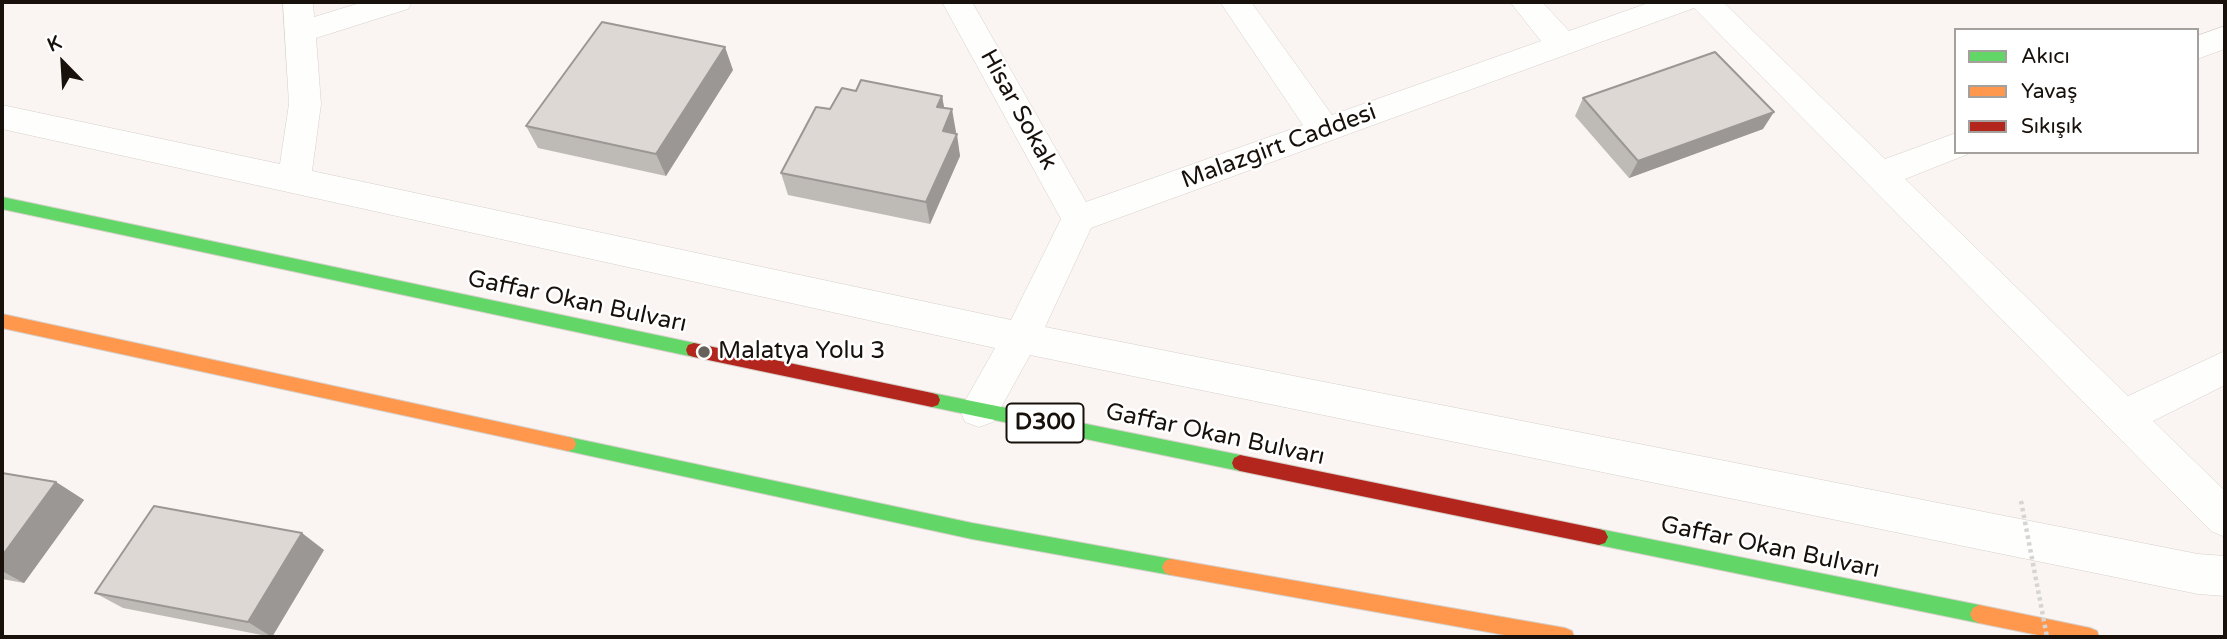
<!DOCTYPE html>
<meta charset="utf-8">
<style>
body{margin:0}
#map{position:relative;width:2227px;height:639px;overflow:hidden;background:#faf5f2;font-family:"Varela Round",sans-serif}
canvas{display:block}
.frame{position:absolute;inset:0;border:4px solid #18110b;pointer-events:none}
.legend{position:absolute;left:1954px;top:28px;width:245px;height:126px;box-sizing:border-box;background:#fff;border:2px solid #a3a09d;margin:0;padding:9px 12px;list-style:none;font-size:21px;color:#18110b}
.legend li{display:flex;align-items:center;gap:14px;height:35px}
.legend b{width:35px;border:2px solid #a3a09d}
.north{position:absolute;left:28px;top:28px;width:70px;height:70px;-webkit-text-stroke:5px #fff;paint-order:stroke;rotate:336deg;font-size:19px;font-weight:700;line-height:28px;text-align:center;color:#18110b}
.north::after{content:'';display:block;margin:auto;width:24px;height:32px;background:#18110b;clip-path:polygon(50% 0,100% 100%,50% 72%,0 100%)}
</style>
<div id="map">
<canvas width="2227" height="639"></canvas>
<div class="frame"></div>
<ul class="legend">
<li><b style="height:9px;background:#63d668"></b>Akıcı</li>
<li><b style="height:9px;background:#ff974d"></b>Yavaş</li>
<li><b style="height:9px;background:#b3261e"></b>Sıkışık</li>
</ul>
<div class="north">K</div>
</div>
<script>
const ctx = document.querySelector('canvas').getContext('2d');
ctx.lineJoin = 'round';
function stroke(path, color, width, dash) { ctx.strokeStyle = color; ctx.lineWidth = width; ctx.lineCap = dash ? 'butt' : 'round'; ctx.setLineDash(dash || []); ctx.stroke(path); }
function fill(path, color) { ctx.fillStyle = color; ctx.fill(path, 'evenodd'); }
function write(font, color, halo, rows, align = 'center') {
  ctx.font = font + ' "Varela Round",sans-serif'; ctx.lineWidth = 5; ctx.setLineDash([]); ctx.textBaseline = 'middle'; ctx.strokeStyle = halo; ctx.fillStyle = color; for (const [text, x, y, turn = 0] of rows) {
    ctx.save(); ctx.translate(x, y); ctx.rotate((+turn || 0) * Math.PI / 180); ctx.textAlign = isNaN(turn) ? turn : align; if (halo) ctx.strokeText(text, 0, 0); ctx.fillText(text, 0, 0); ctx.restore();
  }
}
const street = new Path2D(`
 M283,2h30l1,15 49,-15h49l-4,7 -92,29 5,66 -9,67 699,149 50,-101 -119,-217h30l114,200 217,-77 -83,-123h31l81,113 209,-74 -31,-39h32l27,29 82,-29h72l162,157 71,-26v19l12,2 -63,25 223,217 97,-45v34l-72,36 72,70v46l-14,-6 -517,-523 -603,220 -46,99 1153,227 27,2v40l-27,-2 -1168,-239 -37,67 -14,5 -14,-5 -5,-12 35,-62 -993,-219v-24l278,59 9,-60z
 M2225,26v23l-28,10v-23z`);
const fast = new Path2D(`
 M2,197l692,146 6,2 2,5 -2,5 -6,2 -692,-148z
 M932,393l308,62 6,3 2,5 -2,5 -6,3 -308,-64 -6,-2 -2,-5 2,-5z
 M568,437l404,86 199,36 6,2 3,6 -3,6 -6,2 -199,-36 -404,-88 -6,-2 -2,-5 2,-5z
 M1599,529l380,76 6,3 3,6 -3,6 -6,3 -380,-78 -6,-2 -3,-6 3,-6z`);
const slow = new Path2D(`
 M2,314l566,123 6,2 2,5 -2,5 -6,2 -566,-123z
 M1171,559l394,69 7,3 2,6h-58l-345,-62 -6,-2 -3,-6 3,-6z
 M1979,605l111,23 7,3 2,6h-51l-69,-14 -6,-3 -3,-6 3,-6z`);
const jam = new Path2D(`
 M694,343l238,50 6,2 2,5 -2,5 -6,2 -238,-50 -6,-2 -2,-5 2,-5z
 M1240,455l359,74 6,2 3,6 -3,6 -6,2 -359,-74 -6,-3 -2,-5 2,-5z`);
const pathBridge = new Path2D(`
 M2021,501l26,136`);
const wall = new Path2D(`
 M733,70l-67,106 -128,-28 -12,-22z
 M856,91l86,5 2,12 12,24 -1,1 5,23 -30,68 -142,-29 -7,-22 49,-64z
 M1583,98l180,31 -134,49 -54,-62z
 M2,473l54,9 28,18 -60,83 -22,-4z
 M324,550l-52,87 -149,-29 -28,-15z`);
const shadedWall = new Path2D(`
 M725,47l8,23 -67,106 -10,-22z
 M942,96l4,22 -9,-11z
 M952,109l4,23 -10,21 -3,-22z
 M1774,112l-11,17 -134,49 9,-17z
 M957,134l3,22 -30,68 -4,-22z
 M56,482l28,18 -60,83 -22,-12v-15z
 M302,533l22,17 -52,87 -24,-15z`);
const building = new Path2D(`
 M602,22l123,25 -69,107 -130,-28z
 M1715,52l59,60 -136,49 -55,-63z
 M861,80l81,16 -5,11 15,2 -9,22 14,3 -31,68 -145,-29 35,-66 14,2 12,-21 14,3z
 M2,473l54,9 -54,74z
 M154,506l148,27 -54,89 -153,-29z`);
const markers = [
 [704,352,7,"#67615c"]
];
const shields = [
 [1045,423,77]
];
const shieldNames = [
 ["D300",1045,423]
];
const streetNames = [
 ["Hisar Sokak",1018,110,61],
 ["Malazgirt Caddesi",1279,147,-20],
 ["Gaffar Okan Bulvarı",577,302,12],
 ["Gaffar Okan Bulvarı",1215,435,12],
 ["Gaffar Okan Bulvarı",1770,548,12]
];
const poiNames = [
 ["Malatya Yolu 3",718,352]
];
stroke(street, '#d6d0cb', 1);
stroke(fast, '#d6d0cb', 2);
stroke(slow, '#d6d0cb', 2);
stroke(jam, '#d6d0cb', 2);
fill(street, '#fefefd');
fill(fast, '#63d668');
fill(slow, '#ff974d');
fill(jam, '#b3261e');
stroke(pathBridge, '#d6d5d4', 4.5, [3.5, 3.5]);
fill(wall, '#bebab5');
fill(shadedWall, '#9b9794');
fill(building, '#ddd8d3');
stroke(building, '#9b9794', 2);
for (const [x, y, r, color] of markers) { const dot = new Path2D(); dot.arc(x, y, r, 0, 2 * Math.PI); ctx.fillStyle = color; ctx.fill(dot); stroke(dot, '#fff', 2.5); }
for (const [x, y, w] of shields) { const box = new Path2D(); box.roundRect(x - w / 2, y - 19.5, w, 39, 5); ctx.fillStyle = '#fff'; ctx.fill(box); stroke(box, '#18110b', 2); }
write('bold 23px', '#18110b', null, shieldNames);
write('24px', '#18110b', '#fff', streetNames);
write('24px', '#18110b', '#fff', poiNames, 'left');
</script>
